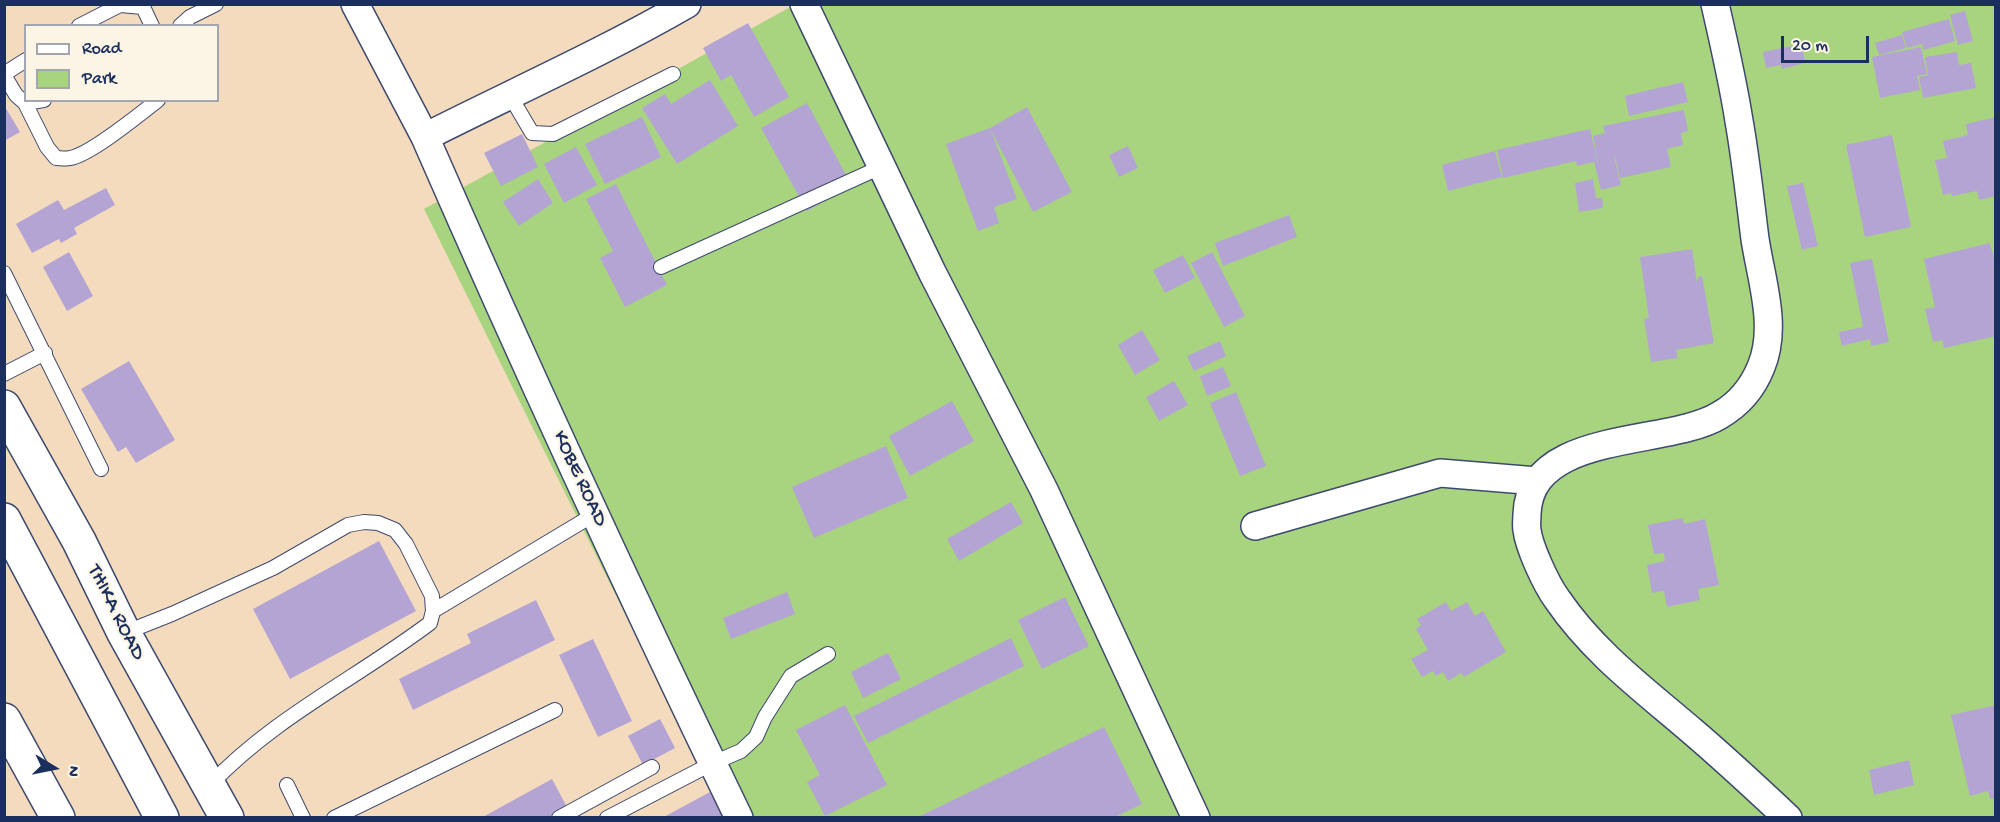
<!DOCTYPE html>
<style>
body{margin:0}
#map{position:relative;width:2000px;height:822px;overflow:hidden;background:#f4dbbe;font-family:"Gochi Hand",sans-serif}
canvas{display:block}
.frame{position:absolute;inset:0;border:6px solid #1b2f5e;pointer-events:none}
.legend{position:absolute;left:24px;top:24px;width:195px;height:78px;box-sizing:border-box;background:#fcf5e5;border:2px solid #a2a6af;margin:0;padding:8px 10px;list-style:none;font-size:18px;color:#1b2f5e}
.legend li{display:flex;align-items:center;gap:12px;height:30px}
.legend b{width:30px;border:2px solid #a2a6af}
.north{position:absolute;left:24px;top:738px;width:60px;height:60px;-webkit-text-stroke:4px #fcf5e5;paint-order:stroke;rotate:100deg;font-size:16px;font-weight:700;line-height:24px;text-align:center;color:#1b2f5e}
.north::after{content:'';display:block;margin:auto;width:21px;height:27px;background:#1b2f5e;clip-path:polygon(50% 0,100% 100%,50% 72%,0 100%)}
.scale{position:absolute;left:1781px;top:36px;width:88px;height:27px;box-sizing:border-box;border:3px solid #1b2f5e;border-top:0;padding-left:8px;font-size:18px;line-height:21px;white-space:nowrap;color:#1b2f5e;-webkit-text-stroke:4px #fcf5e5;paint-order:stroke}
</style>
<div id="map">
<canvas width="2000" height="822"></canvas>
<div class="frame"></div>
<ul class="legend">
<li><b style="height:8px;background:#fff"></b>Road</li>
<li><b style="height:16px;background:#a8d480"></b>Park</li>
</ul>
<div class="north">N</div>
<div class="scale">20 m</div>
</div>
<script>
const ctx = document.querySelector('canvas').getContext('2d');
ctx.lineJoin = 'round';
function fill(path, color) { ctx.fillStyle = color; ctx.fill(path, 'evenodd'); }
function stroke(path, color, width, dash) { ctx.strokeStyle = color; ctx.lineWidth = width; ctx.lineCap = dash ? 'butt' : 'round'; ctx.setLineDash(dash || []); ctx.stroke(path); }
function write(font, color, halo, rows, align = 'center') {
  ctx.font = font + ' "Gochi Hand",sans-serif'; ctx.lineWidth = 4.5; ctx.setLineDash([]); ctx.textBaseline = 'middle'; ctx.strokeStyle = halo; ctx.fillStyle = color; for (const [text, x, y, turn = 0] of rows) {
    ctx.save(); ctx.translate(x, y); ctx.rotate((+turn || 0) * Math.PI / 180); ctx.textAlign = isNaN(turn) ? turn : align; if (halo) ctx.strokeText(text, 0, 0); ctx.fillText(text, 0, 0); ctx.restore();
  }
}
const green = new Path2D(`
 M794,5h1201v812h-1269l-302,-608z`);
const building = new Path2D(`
 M1965,11l8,30 -15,4 -8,-30z
 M1949,19l6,22 -31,9 -2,-6 -15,4 -5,-16z
 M748,23l41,74 -35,20 -23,-42 -10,6 -18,-33z
 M1902,35l4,13 -27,7 -4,-12z
 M1802,44l3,19 -23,6 -1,-4 -15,3 -3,-16z
 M1921,47l6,27 -10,2 3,14 -40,8 -8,-41z
 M1957,52l2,13 12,-2 5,25 -53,10 -4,-21 9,-2 -3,-18z
 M710,80l28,46 -61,38 -35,-56 23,-14 6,10z
 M1683,82l5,20 -59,14 -4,-20z
 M807,103l45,83 -45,25 -46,-83z
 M4,105l16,27 -16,9z
 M1027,107l45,85 -39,20 -43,-84z
 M1684,110l4,21 -7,2 2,12 -16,4 4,18 -51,11 -5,-21h-1l7,28 -20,5 -7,-28 -17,4 -1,-5 -73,17 -6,-28 93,-21 8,35 -5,-28 12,-3 -2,-7z
 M642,117l19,40 -56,27 -20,-40z
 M1996,117v79l-17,4 -2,-9 -25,5 -1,-3 -8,2 -8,-35 12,-2 -4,-17 25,-6 -2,-11z
 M990,128l27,71 -23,8 5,16 -21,8 -32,-87z
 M522,134l16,33 -37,19 -17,-33z
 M1892,135l19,92 -46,10 -19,-92z
 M1128,146l10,22 -19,9 -10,-22z
 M576,147l21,38 -33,18 -20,-39z
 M1495,151l7,26 -54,14 -6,-26z
 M538,179l15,24 -34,23 -16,-24z
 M1593,179l3,19h6l1,10 -24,4 -4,-29z
 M1803,183l15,63 -16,4 -15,-64z
 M616,184l51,101 -42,22 -25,-49 13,-7 -27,-52z
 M106,188l9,17 -41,23 3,6 -16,9 -2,-4 -27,14 -16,-29 42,-24 6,10z
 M1289,215l8,22 -74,29 -8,-23z
 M1990,243l4,16h2v77l-52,12 -2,-8 -9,2 -8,-33 10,-2 -11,-48z
 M1692,249l5,34 1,-6 4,-1 12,67 -38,7 2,8 -27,4 -7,-43 5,-1 -9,-61z
 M69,252l24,44 -26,15 -24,-44z
 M1212,252l33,64 -21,11 -33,-64z
 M1183,255l12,23 -30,15 -12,-23z
 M1872,259l17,83 -18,4 -1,-7 -28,7 -3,-14 24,-5 -13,-64z
 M1142,330l18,30 -25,15 -17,-30z
 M1220,341l6,15 -32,15 -7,-15z
 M129,361l46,79 -39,23 -10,-16 -8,5 -37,-63z
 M1223,367l8,19 -24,10 -7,-20z
 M1174,381l14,24 -29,16 -13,-24z
 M1236,392l30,74 -26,10 -30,-73z
 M952,401l22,40 -64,35 -21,-40z
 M886,446l22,52 -94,40 -22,-51z
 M1011,502l12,21 -64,38 -12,-22z
 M1683,518l1,6 21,-5 14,66 -21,4 2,11 -33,7 -3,-16 -12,2 -5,-28 18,-4 -1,-8 -10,1 -6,-29z
 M379,541l37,70 -126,68 -37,-70z
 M787,592l8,22 -64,25 -8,-21z
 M1065,597l24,49 -47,23 -24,-49z
 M536,600l19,40 -142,70 -14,-31 72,-36 -4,-9z
 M1446,602l5,9 16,-9 8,14 8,-5 23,41 -42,25 -3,-4 -13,8 -5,-9 -7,4 -3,-5 -11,6 -11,-18 17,-9 -12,-21 5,-4 -4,-6z
 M1011,638l13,28 -156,77 -14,-27z
 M593,639l39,82 -34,16 -39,-82z
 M888,653l13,26 -38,19 -12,-26z
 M845,705l42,80 -62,31 -18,-34 13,-7 -24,-45z
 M1996,705v93l-6,1 -2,-8 -18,5 -19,-81z
 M660,719l15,29 -32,17 -15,-29z
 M1104,727l38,77 -29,14h-197z
 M1909,760l5,25 -40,10 -5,-25z
 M552,779l15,28 -20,11h-66z
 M710,792l13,26h-61z`);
const lane = new Path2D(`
 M79,26l41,-21 23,2 9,19
 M180,26l10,-9 26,-13
 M4,74l22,-14
 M4,75l12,20 9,8 19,-3
 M509,94l23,39 21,1 120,-60
 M25,103l22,44 9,11c4,0 10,1 14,0 20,-3 70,-44 88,-58
 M661,267l220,-100
 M4,273l97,196
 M4,374l41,-21
 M433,611l162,-97
 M124,633l48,-19 101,-46 75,-43 16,-3 14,1 17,7 11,14 26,52 1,15 -3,12c-73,55 -157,95 -220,162
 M287,785l16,33
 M334,818l221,-108
 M559,818l93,-51
 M607,818l106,-55 28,-12 15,-14 9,-20 26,-41 37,-22`);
const street = new Path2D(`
 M355,4l70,133c87,-44 177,-84 262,-133
 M804,4l128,268 112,218 152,328
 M1715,4c9,39 18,78 24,117 7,39 11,79 16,118 6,40 23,88 6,128 -8,20 -22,37 -41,48 -51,32 -190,14 -193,99 0,5 -1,11 0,16 2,17 19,54 30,69 36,53 86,90 135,132 33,28 64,57 96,87
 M425,137c100,229 205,456 314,681
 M1255,526l185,-53 97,8`);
const secondary = new Path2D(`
 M4,407l75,134 45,92 103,185`);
const highway = new Path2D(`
 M4,520l158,298
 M4,720l54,98`);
const streetNames = [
 ["KOBE ROAD",579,479,65],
 ["THIKA ROAD",115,613,63]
];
fill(green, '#a8d480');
fill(building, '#b4a4d3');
stroke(lane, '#3c496c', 16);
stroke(street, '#3c496c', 30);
stroke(secondary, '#3c496c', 36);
stroke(highway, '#3c496c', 36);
stroke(lane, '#fff', 14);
stroke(street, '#fff', 27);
stroke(secondary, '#fff', 33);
stroke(highway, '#fff', 33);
write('21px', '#1b2f5e', '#fcf5e5', streetNames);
</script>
